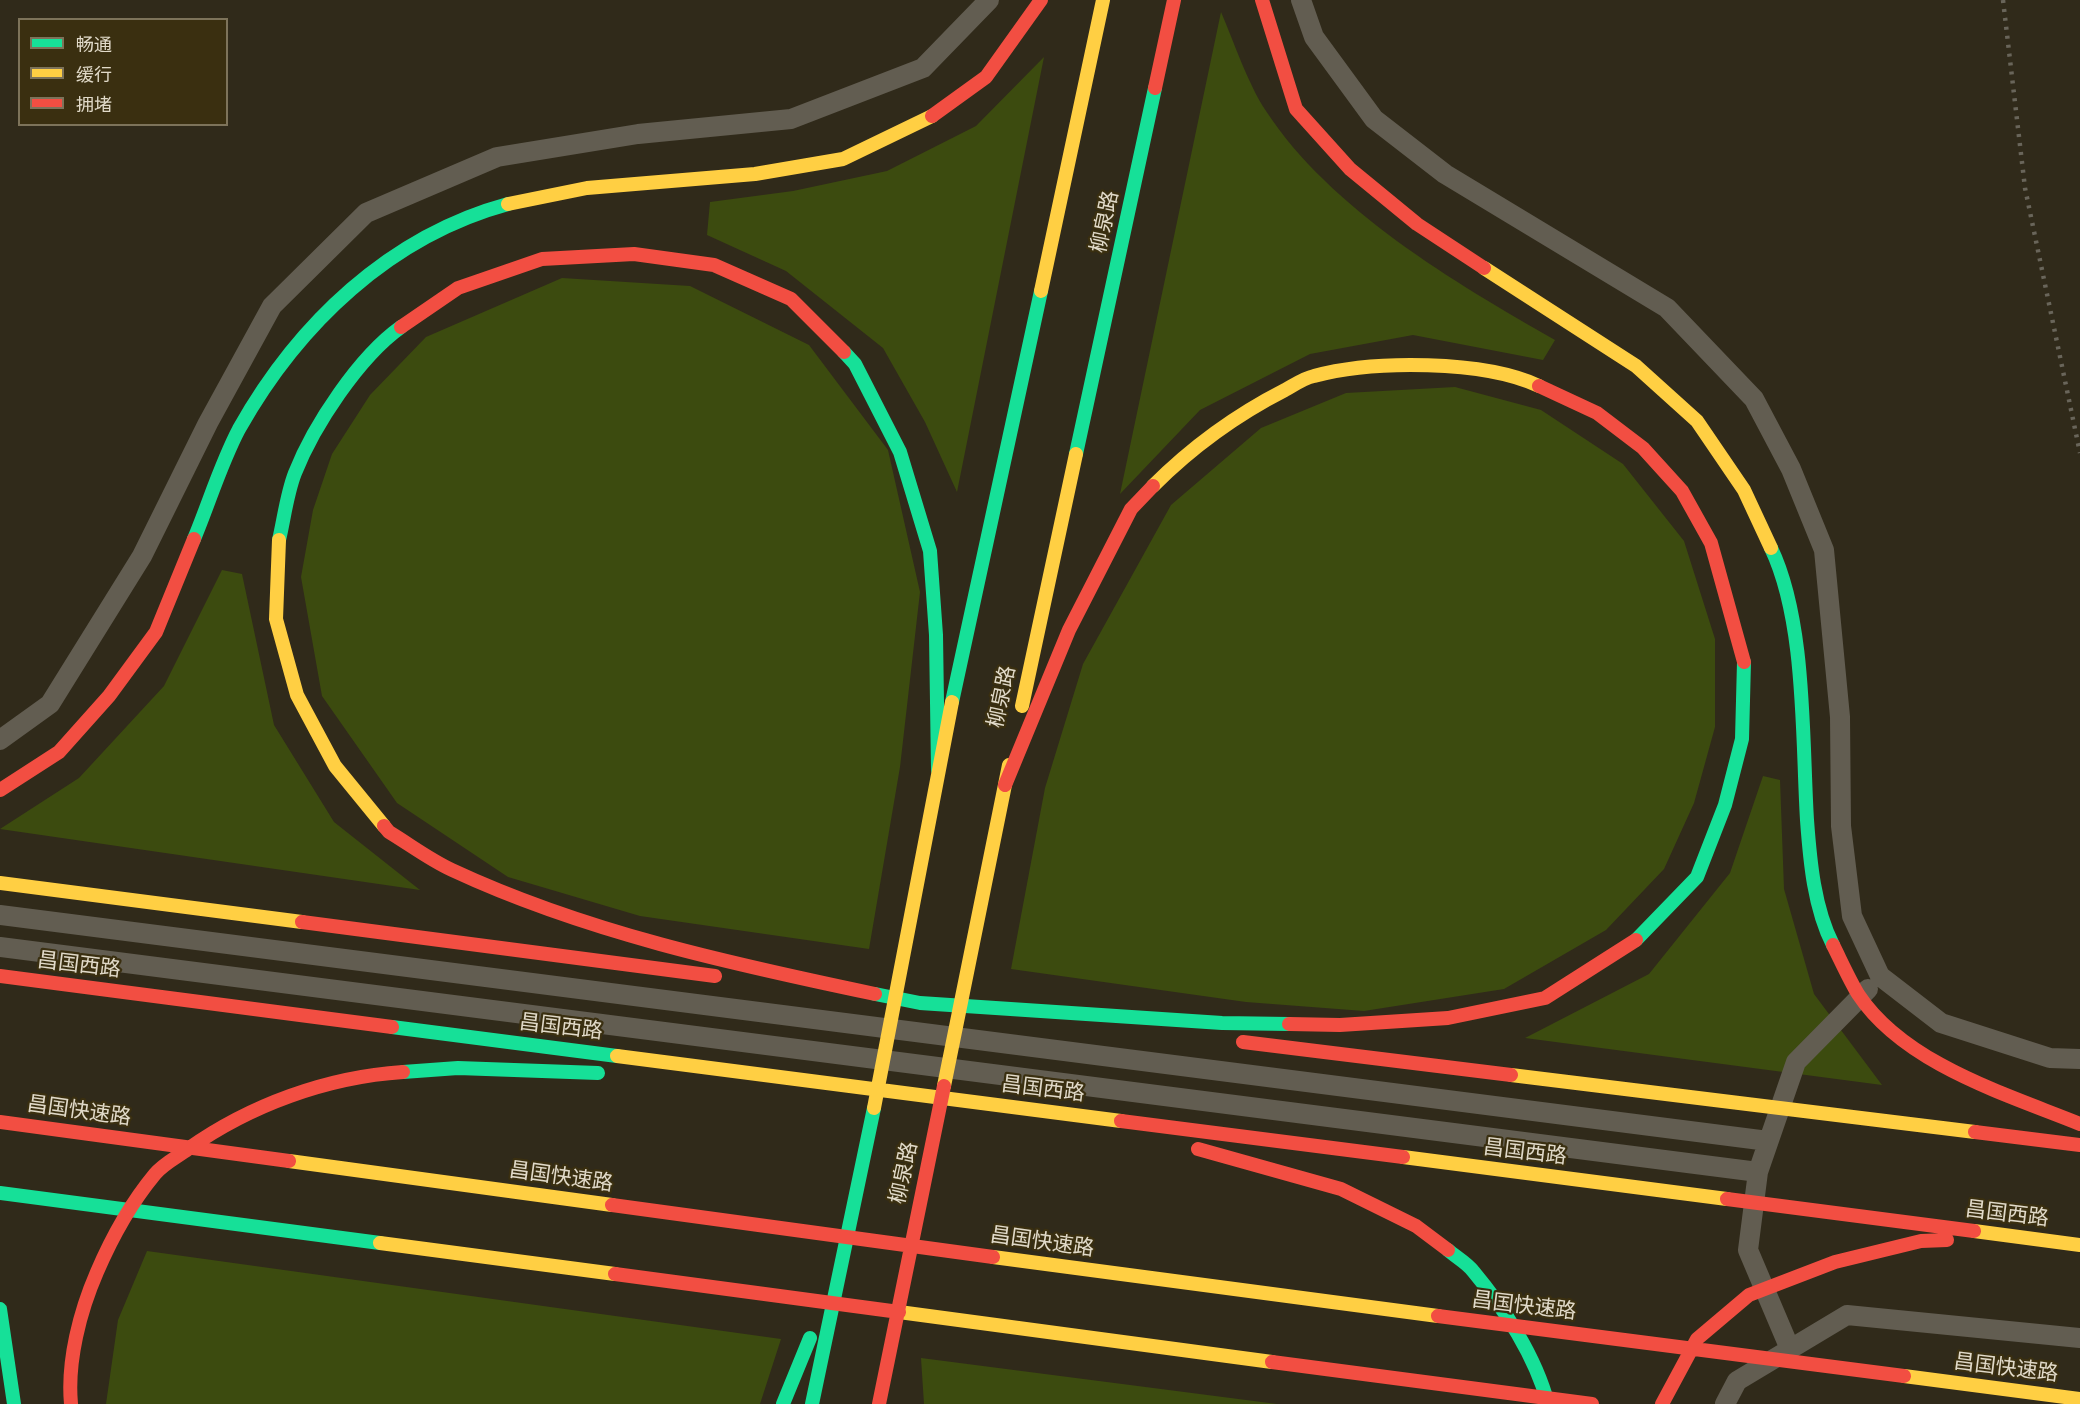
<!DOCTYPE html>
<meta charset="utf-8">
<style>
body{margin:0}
#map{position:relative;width:2080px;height:1404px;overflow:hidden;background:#302a1a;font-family:"Alegreya Sans","Noto Sans SC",sans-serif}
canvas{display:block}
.legend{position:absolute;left:18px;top:18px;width:210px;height:108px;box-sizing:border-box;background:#3a2f10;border:2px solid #7d735a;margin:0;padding:8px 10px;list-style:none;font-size:18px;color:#e1dac9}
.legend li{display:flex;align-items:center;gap:12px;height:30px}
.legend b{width:30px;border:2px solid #7d735a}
</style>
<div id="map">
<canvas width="2080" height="1404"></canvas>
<ul class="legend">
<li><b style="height:8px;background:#16e098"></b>畅通</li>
<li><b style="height:8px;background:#ffcf43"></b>缓行</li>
<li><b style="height:8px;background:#f24e42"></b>拥堵</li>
</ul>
</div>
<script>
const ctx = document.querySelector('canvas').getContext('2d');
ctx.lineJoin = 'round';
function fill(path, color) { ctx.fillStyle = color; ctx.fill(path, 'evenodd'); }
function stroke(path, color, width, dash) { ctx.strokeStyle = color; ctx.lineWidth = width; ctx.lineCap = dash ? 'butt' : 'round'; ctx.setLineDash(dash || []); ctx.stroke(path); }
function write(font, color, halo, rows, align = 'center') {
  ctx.font = font + ' "Alegreya Sans","Noto Sans SC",sans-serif'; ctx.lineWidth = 4.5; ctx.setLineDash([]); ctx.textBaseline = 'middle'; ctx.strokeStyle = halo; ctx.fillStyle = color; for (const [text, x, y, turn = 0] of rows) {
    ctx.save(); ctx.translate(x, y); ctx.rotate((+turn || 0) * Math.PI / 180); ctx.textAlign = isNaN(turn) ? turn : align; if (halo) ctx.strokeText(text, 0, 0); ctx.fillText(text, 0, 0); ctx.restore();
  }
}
const green = new Path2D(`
 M1221,12c13,30 27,72 45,99 64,98 189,172 289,229l-12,20 -130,-25 -103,19 -110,56 -80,84z
 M1044,57l-87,435 -32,-70 -42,-74 -97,-77 -79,-36 3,-33 83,-11 94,-20 89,-45z
 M562,278l128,8 119,59 79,105 32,142 -20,175 -31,182 -229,-33 -132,-39 -111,-74 -75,-107 -21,-119 12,-67 19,-56 38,-59 56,-58z
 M1455,387l86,23 82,54 61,77 31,98v88l-21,76 -30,66 -58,61 -102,59 -140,22 -118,-9 -235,-33 34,-181 38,-124 88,-159 90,-77 85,-35z
 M222,570l20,4 32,151 60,97 86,68 -420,-61 79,-51 85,-92z
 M1763,776l17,4 4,109 30,105 68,91 -357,-47 124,-64 81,-101z
 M147,1251l634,88 -21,65h-654l12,-84z
 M921,1358l356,46h-353z`);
const lane = new Path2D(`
 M1301,0l13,37 60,82 71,55 222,134 87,91 37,70 33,81 16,167 1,109 11,90 28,60 61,47 109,35 30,1
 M0,740l50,-36 92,-148 66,-133 64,-117 94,-93 131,-56 141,-23 153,-15 132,-51 66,-68
 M0,915l1768,226
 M0,947l1758,225
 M1790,1349l-42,-99 10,-78 38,-110 72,-73
 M1725,1404l12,-23 110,-66 233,23`);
const fast = new Path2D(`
 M844,352l11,12 45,88 30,99 6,84 2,135
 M1076,454l79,-366
 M194,539c15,-36 27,-76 45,-110 59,-105 151,-193 269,-225
 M279,540c5,-21 8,-47 16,-67 19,-48 64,-116 106,-146
 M1771,548c35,73 31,190 36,272 3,41 7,88 26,125
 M952,702l89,-411
 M1636,940l61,-63 28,-72 17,-66 2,-77
 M875,994l45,9 302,20 67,1
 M392,1027l225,29
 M403,1072l55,-4 140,5
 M0,1193l380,50
 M1448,1250c8,7 19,13 25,21 31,37 63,86 75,133
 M0,1309l14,95
 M783,1404l27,-66
 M812,1404l62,-296`);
const slow = new Path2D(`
 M508,204l79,-16 168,-14 88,-15 89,-43
 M1484,268l152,98 61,55 47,69 27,58
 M1041,291l62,-291
 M1153,486c39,-39 83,-71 132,-96 9,-5 19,-12 29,-14 59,-16 170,-16 225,10
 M279,540l-3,79 21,76 38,71 49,60
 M1022,706l54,-252
 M0,883l302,39
 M617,1056l504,65
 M1511,1075l464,57
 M944,1086l65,-321
 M874,1108l78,-406
 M1403,1157l324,42
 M289,1161l323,44
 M1974,1231l106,14
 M380,1243l235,31
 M993,1257l445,59
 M899,1312l373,50
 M1904,1376l176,23`);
const jam = new Path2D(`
 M1262,0l34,109 54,60 67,55 67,44
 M1155,88l19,-88
 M932,116l54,-39 55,-77
 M401,327l57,-39 84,-29 92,-5 80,11 77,34 53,53
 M1539,386l58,27 46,35 39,43 29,52 33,119
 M1005,785l64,-155 62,-121 22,-23
 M0,790l59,-38 50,-56 47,-64 38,-93
 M384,826l5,6c20,12 41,28 63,38 133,62 280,94 423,124
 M302,922l413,54
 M1833,945c8,16 16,34 25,49 46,70 148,100 222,130
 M0,976l392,51
 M1289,1024l51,1 108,-7 97,-20 91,-58
 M1243,1042l268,33
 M1121,1121l282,36
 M0,1122l289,39
 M1975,1132l105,13
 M1198,1149l143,40 75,37 32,24
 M1727,1199l247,32
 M612,1205l381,52
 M615,1274l284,38
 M1438,1316l466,60
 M1272,1362l320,42
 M71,1404c-4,-43 9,-93 26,-132 15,-35 34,-69 58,-98 8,-10 22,-17 33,-25 62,-44 139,-72 215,-77
 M879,1404l65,-318
 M1662,1404l35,-65 52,-44 86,-33 86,-21 26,-1`);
const rail = new Path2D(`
 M2003,0l22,188 55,265`);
const streetNames = [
 ["柳泉路",1105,222,-78],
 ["柳泉路",1002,697,-78],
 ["昌国西路",79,965,7],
 ["昌国西路",561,1027,7],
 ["昌国西路",1043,1089,7],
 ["昌国快速路",79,1111,8],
 ["昌国西路",1525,1152,7],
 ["柳泉路",904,1173,-78],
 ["昌国快速路",561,1177,8],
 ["昌国西路",2007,1214,7],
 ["昌国快速路",1042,1242,8],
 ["昌国快速路",1524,1306,7],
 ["昌国快速路",2006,1368,7]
];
fill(green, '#3c4b0f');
stroke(lane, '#625d51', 20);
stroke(fast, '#16e098', 14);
stroke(slow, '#ffcf43', 14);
stroke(jam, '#f24e42', 14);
stroke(rail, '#69655a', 4.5, [3, 6]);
write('21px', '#e1dac9', '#3a2f10', streetNames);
</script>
